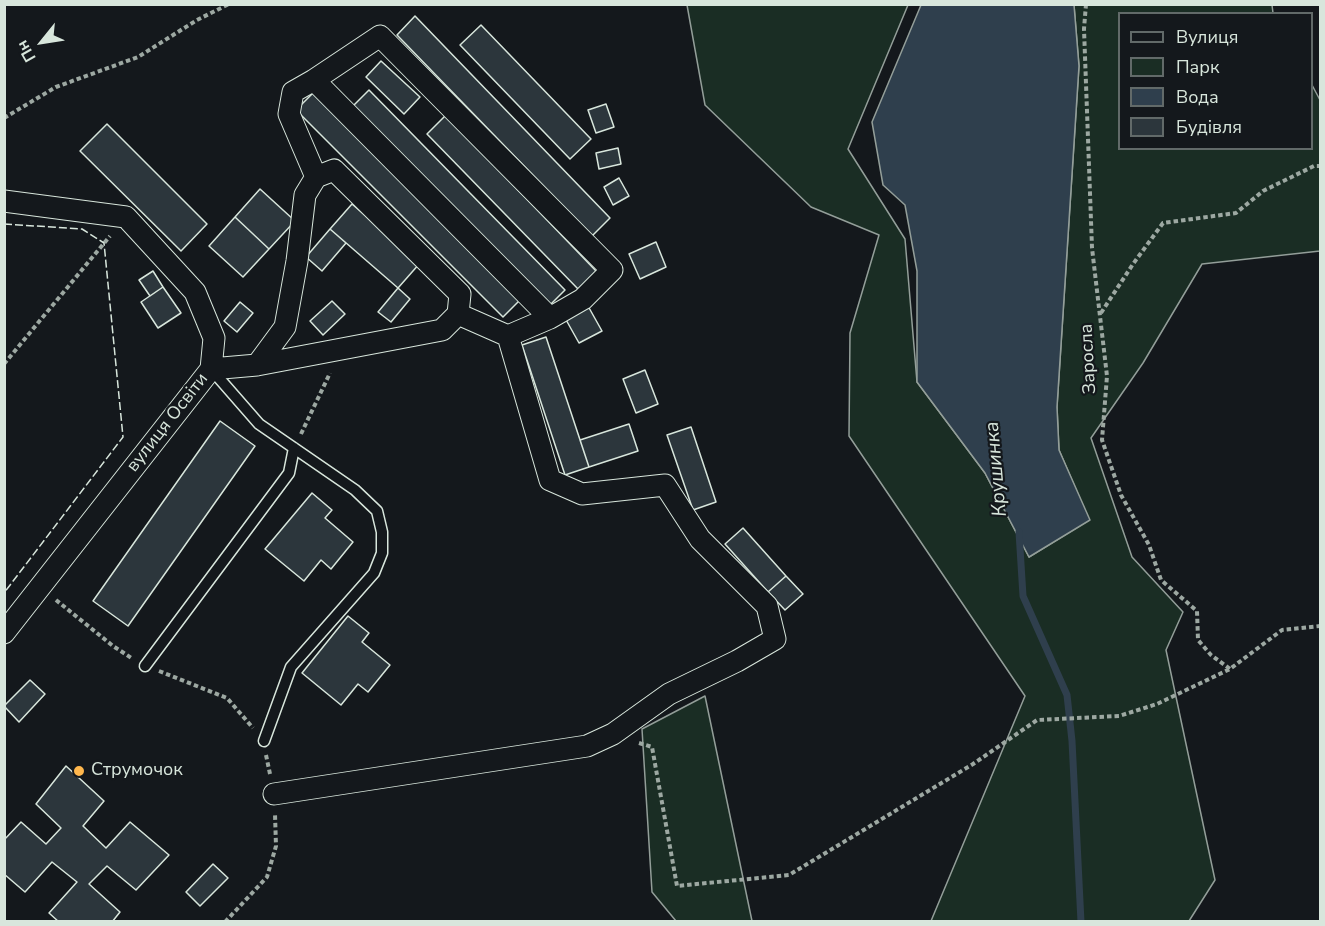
<!DOCTYPE html>
<meta charset="utf-8">
<style>
body{margin:0}
#map{position:relative;width:1325px;height:926px;overflow:hidden;background:#14181c;font-family:"Nunito Sans",sans-serif}
canvas{display:block}
.frame{position:absolute;inset:0;border:6px solid #d8e6dc;pointer-events:none}
.legend{position:absolute;left:1118px;top:12px;width:195px;height:138px;box-sizing:border-box;background:#14181c;border:2px solid #626a69;margin:0;padding:8px 10px;list-style:none;font-size:18px;color:#d8e6dc}
.legend li{display:flex;align-items:center;gap:12px;height:30px}
.legend b{width:30px;border:2px solid #626a69}
.north{position:absolute;left:12px;top:12px;width:60px;height:60px;-webkit-text-stroke:4px #14181c;paint-order:stroke;rotate:240deg;font-size:16px;font-weight:700;line-height:24px;text-align:center;color:#d8e6dc}
.north::after{content:'';display:block;margin:auto;width:21px;height:27px;background:#d8e6dc;clip-path:polygon(50% 0,100% 100%,50% 72%,0 100%)}
</style>
<div id="map">
<canvas width="1325" height="926"></canvas>
<div class="frame"></div>
<ul class="legend">
<li><b style="height:8px;background:#14181c"></b>Вулиця</li>
<li><b style="height:16px;background:#1a2d24"></b>Парк</li>
<li><b style="height:16px;background:#2f3f4d"></b>Вода</li>
<li><b style="height:16px;background:#2c363c"></b>Будівля</li>
</ul>
<div class="north">Пн</div>
</div>
<script>
const ctx = document.querySelector('canvas').getContext('2d');
ctx.lineJoin = 'round';
function fill(path, color) { ctx.fillStyle = color; ctx.fill(path, 'evenodd'); }
function stroke(path, color, width, dash) { ctx.strokeStyle = color; ctx.lineWidth = width; ctx.lineCap = dash ? 'butt' : 'round'; ctx.setLineDash(dash || []); ctx.stroke(path); }
function write(font, color, halo, rows, align = 'center') {
  ctx.font = font + ' "Nunito Sans",sans-serif'; ctx.lineWidth = 4.5; ctx.setLineDash([]); ctx.textBaseline = 'middle'; ctx.strokeStyle = halo; ctx.fillStyle = color; for (const [text, x, y, turn = 0] of rows) {
    ctx.save(); ctx.translate(x, y); ctx.rotate((+turn || 0) * Math.PI / 180); ctx.textAlign = isNaN(turn) ? turn : align; if (halo) ctx.strokeText(text, 0, 0); ctx.fillText(text, 0, 0); ctx.restore();
  }
}
const green = new Path2D(`
 M687,5h221l-60,144 57,90 12,143 68,91 44,84 60,-37 -30,-70 -2,-43 22,-341 -5,-61h198l1,8 -153,1v134h192v-63l8,15v151l-118,13 -59,99 -52,75 41,119 51,55 -17,38 49,230 -26,41h-258l94,-225 -176,-260 1,-103 29,-98 -68,-28 -106,-102z
 M705,696l47,225h-76l-24,-29 -10,-163z`);
const water = new Path2D(`
 M921,5h153l5,61 -22,341 2,43 31,70 -61,37 -44,-84 -68,-91v-111l-12,-66 -22,-20 -11,-63z`);
const stream = new Path2D(`
 M1019,532l4,64 44,99 5,46 9,181`);
const building = new Path2D(`
 M415,16l195,202 -18,18 -195,-201z
 M481,25l110,114 -21,20 -110,-114z
 M381,61l39,36 -16,17 -38,-37z
 M369,90l196,200 -16,16 -196,-200z
 M315,91l207,207 -19,19 -207,-207z
 M606,104l8,23 -18,6 -8,-23z
 M446,115l151,157 -18,18 -152,-156z
 M107,124l100,100 -26,27 -101,-100z
 M618,148l3,16 -22,5 -3,-16z
 M619,178l10,18 -16,9 -9,-18z
 M260,189l35,32 -26,28 -34,-32z
 M352,204l68,59 -22,25 -68,-59z
 M235,217l34,32 -26,28 -34,-31z
 M330,229l16,14 -24,28 -16,-14z
 M656,242l10,25 -26,12 -11,-25z
 M153,271l10,16 -13,9 -11,-16z
 M163,287l18,26 -23,15 -17,-26z
 M398,288l12,11 -19,23 -13,-10z
 M332,301l13,13 -22,21 -13,-14z
 M240,302l13,11 -16,19 -13,-11z
 M588,306l14,25 -23,12 -14,-25z
 M546,337l43,130 -24,8 -43,-130z
 M645,370l13,34 -22,9 -13,-34z
 M220,421l35,25 -127,180 -35,-25z
 M629,424l9,27 -49,16 -9,-27z
 M691,427l25,75 -23,8 -26,-75z
 M312,493l20,17 -7,8 28,24 -22,27 -10,-9 -17,21 -39,-32z
 M743,528l43,48 -18,16 -43,-48z
 M786,576l17,18 -18,16 -17,-18z
 M348,616l21,17 -7,9 28,23 -22,27 -10,-8 -17,21 -39,-32z
 M30,680l15,14 -26,28 -15,-16z
 M66,766l38,35 -21,25 23,22 24,-26 39,33 -33,35 -29,-24 -18,18 31,28 -8,10h-53l-10,-9 28,-31 -25,-20 -27,30 -21,-18v-34l17,-18 25,22 15,-16 -25,-24z
 M213,864l15,14 -28,28 -14,-14z`);
const path = new Path2D(`
 M1086,4l-2,25 8,219 15,128 -5,64 19,55 28,50 12,35 36,31 1,29 13,15 19,14
 M4,118l52,-31 82,-30 59,-37 32,-16
 M1101,313l32,-49 30,-41 73,-10 27,-22 51,-25h6
 M4,364l106,-128
 M301,434l29,-61
 M56,600l57,46 20,13
 M159,671l68,27 26,30
 M639,743l13,4 25,139 112,-11 184,-111 64,-44 82,-4 38,-12 73,-35 52,-39 38,-4
 M266,755l4,19
 M225,922l42,-45 9,-31 -1,-32`);
const service = new Path2D(`
 M211,369l48,55 96,66 22,21 5,21v21l-8,20 -83,94 -27,74
 M145,666l144,-193 5,-25`);
const minor = new Path2D(`
 M314,80l66,-44 232,234 -29,29 -33,19 -236,-238 -21,12 -4,22 27,63
 M4,201l122,16 69,75 19,46 -3,31 -207,264
 M508,336l42,-18
 M211,369l46,-4 185,-35 16,-16 2,-20 -126,-124 -18,7 -11,18 -8,66 -12,66 -28,38
 M274,794l313,-48 26,-12 56,-40 68,-33 38,-22 -8,-33 -67,-67 -35,-54 -83,9 -32,-14 -42,-144 -50,-22`);
const fence = new Path2D(`
 M4,224l78,5 22,14 19,194 -119,156`);
const markers = [
 [79,771,6,"#ffb74d"]
];
const streetNames = [
 ["Заросла",1089,359,-93],
 ["вулиця Освіти",168,423,-52]
];
const poiNames = [
 ["Струмочок",91,771]
];
const waterNames = [
 ["Крушинка",997,469,-95]
];
fill(green, '#1a2d24');
stroke(green, '#939e99', 1.5);
fill(water, '#2f3f4d');
stroke(water, '#939e99', 1.5);
stroke(stream, '#2f3f4d', 7);
fill(building, '#2c363c');
stroke(building, '#d8e6dc', 1.5);
stroke(service, '#d8e6dc', 13);
stroke(minor, '#d8e6dc', 23);
stroke(path, '#9da8a2', 4, [4.5, 3]);
stroke(service, '#14181c', 10);
stroke(minor, '#14181c', 21);
stroke(fence, '#d8e6dc', 1.5, [8, 3]);
for (const [x, y, r, color] of markers) { const dot = new Path2D(); dot.arc(x, y, r, 0, 2 * Math.PI); ctx.fillStyle = color; ctx.fill(dot); stroke(dot, '#14181c', 2); }
write('18px', '#d8e6dc', '#14181c', streetNames);
write('18px', '#d8e6dc', '#14181c', poiNames, 'left');
write('italic 20px', '#d8e6dc', '#14181c', waterNames);
</script>
